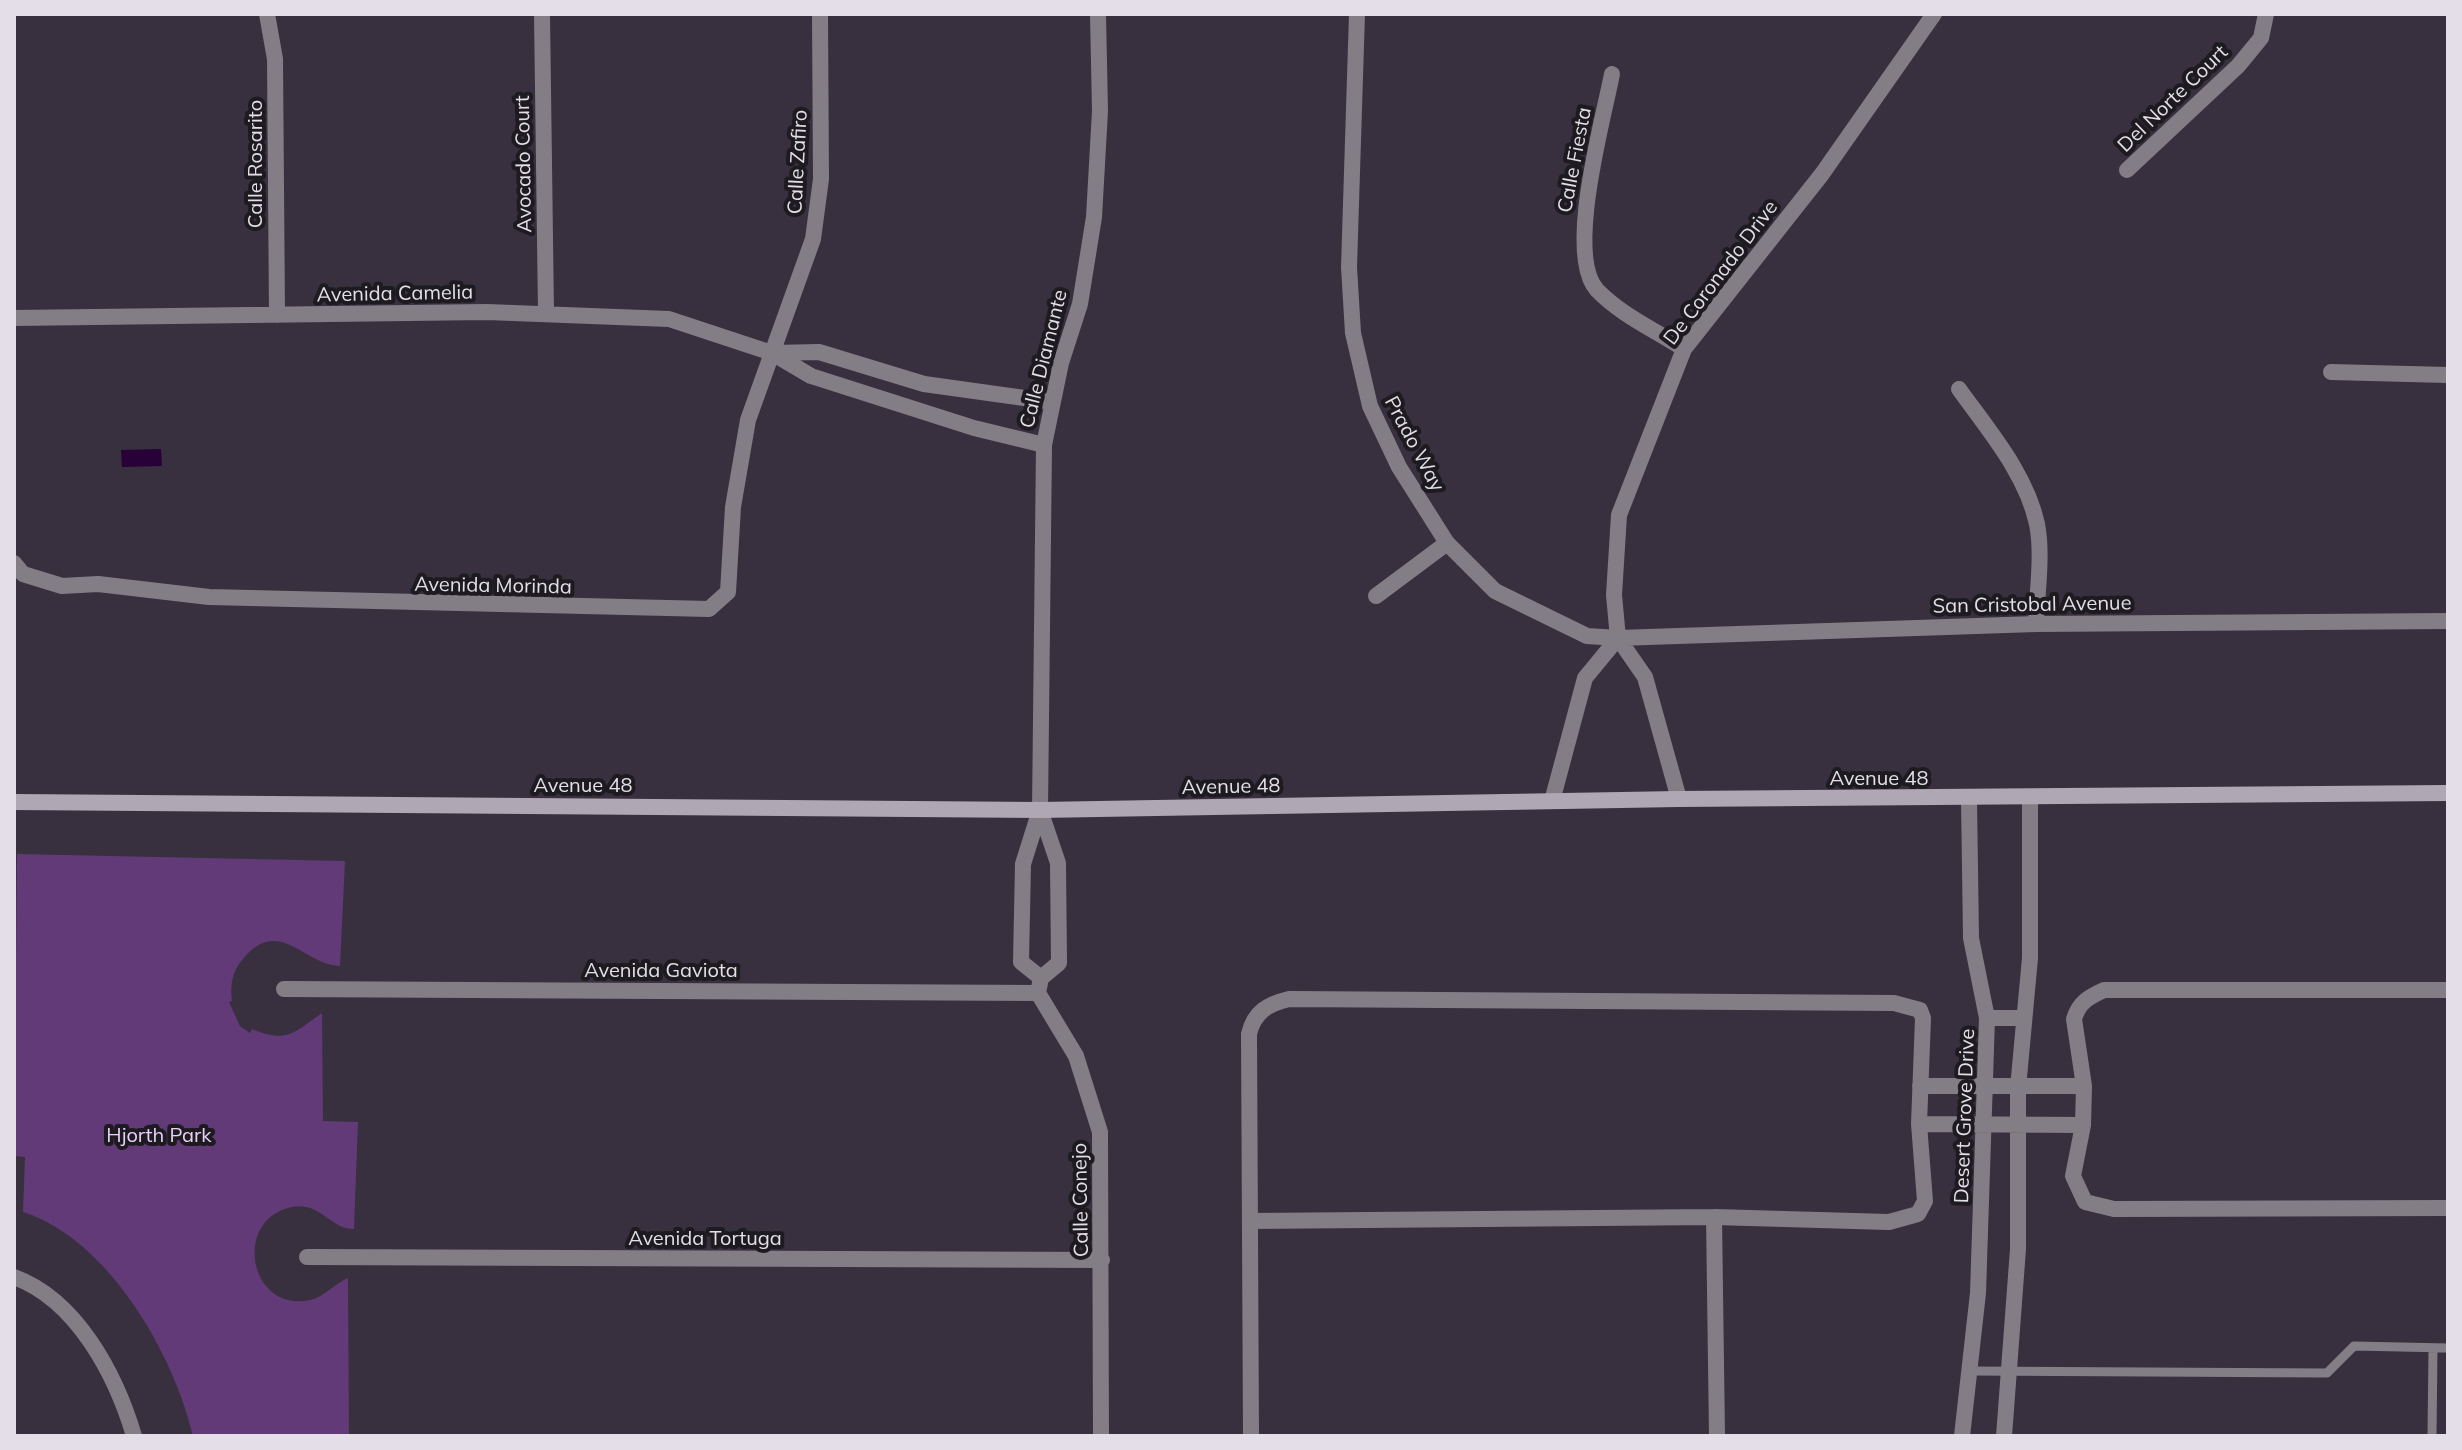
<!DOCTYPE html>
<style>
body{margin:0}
#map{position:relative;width:2462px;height:1450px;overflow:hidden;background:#38303e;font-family:Mulish,sans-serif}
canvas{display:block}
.frame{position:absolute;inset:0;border:16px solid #e3dee7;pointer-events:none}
</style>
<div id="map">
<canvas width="2462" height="1450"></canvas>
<div class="frame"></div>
</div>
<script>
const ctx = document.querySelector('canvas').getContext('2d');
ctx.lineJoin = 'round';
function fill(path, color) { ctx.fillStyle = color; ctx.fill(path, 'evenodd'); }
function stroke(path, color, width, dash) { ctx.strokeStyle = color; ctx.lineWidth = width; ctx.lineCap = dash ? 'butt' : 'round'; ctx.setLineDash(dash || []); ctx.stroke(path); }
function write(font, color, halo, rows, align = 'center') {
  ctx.font = font + ' Mulish,sans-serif'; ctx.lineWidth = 8; ctx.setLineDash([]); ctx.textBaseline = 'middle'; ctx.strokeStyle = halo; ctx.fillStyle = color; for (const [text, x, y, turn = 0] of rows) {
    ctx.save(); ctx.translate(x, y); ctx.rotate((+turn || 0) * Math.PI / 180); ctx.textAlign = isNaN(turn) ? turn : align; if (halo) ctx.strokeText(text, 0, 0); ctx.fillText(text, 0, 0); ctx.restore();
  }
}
const green = new Path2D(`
 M17,854l328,7 -5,105c-35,0 -61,-51 -97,-7 -11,12 -13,26 -11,42l-3,1 11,24 10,7 2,-4c36,15 42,3 70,-16l1,108 35,1 -4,107c-23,1 -34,-28 -62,-22 -60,12 -43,106 18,93 14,-3 24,-16 38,-22l1,158h-156c-19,-82 -85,-197 -170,-224l2,-55 -11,-1z`);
const water = new Path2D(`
 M161,449l1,17 -40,1 -1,-17z`);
const service = new Path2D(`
 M1969,1371l358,2 27,-27 94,2
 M2432,1436l1,-88`);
const minor = new Path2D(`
 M267,14l8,45 2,256
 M542,14l4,299
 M1357,14l-8,253 4,66 17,73 29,61 48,76 48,48 92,45 31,2 418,-14 412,-3
 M1612,74c-9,47 -47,181 -15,216 24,25 58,40 87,59
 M2127,170l111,-104 23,-28 5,-24
 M14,318l473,-6 182,7 103,34 39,23 163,52 70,17
 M773,353l46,-1 105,32 129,18
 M2331,372l117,3
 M1959,389c29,41 67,84 78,135 6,30 0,68 -1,100
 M14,563l9,11 39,12 36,-2 111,13 500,12 19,-17 5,-85 15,-87 65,-181 8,-60 -1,-165
 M1376,596l71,-53
 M1679,799l-34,-122 -27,-39 -4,-43 5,-80 65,-166 138,-175 112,-160
 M1552,801l33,-123 33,-40
 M1040,810l18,53 1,100 -18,15 -3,15 38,63 24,76 1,304
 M1041,978l-20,-16 2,-98 17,-54 4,-365 17,-82 19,-59 14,-87 6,-106 -2,-97
 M284,989l754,4
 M2448,990h-344c-15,7 -25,12 -30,29l10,67 -1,39 -10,51 12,26 29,7 334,-1
 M1987,1018h36
 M1920,1086h164
 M1919,1124l164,1
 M1714,1217l3,219
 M307,1257l795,3
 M14,1277c63,23 102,98 120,159
 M1251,1436l-2,-402c5,-22 19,-30 40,-35l605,4 26,7 3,8 -4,106 6,77 -7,13 -29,8 -175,-5 -463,4
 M1962,1436l16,-143 9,-275 -16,-80 -2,-139
 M2004,1436l14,-187v-161l12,-130v-159`);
const secondary = new Path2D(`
 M14,802l1026,8 639,-11 769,-6`);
const streetNames = [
 ["Del Norte Court",2173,99,-44],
 ["Calle Fiesta",1575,160,-79],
 ["Calle Zafiro",798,162,-87],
 ["Calle Rosarito",256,164,-90],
 ["Avocado Court",524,164,-91],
 ["De Coronado Drive",1721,273,-53],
 ["Avenida Camelia",395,294,-1],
 ["Calle Diamante",1044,359,-76],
 ["Prado Way",1414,444,62],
 ["Avenida Morinda",493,586,1],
 ["San Cristobal Avenue",2032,605,-1],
 ["Avenue 48",1879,779],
 ["Avenue 48",583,786],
 ["Avenue 48",1231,787,-1],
 ["Avenida Gaviota",661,971],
 ["Desert Grove Drive",1965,1116,-88],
 ["Calle Conejo",1081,1200,-91],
 ["Avenida Tortuga",705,1239]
];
const parkNames = [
 ["Hjorth Park",159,1136]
];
fill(green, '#613a77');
fill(water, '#270137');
stroke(service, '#837e86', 9);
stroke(minor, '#837e86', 16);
stroke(secondary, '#afa8b4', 16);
write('20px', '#e3dee7', '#1d1a20', streetNames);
write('20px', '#e9d0f9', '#1d1a20', parkNames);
</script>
